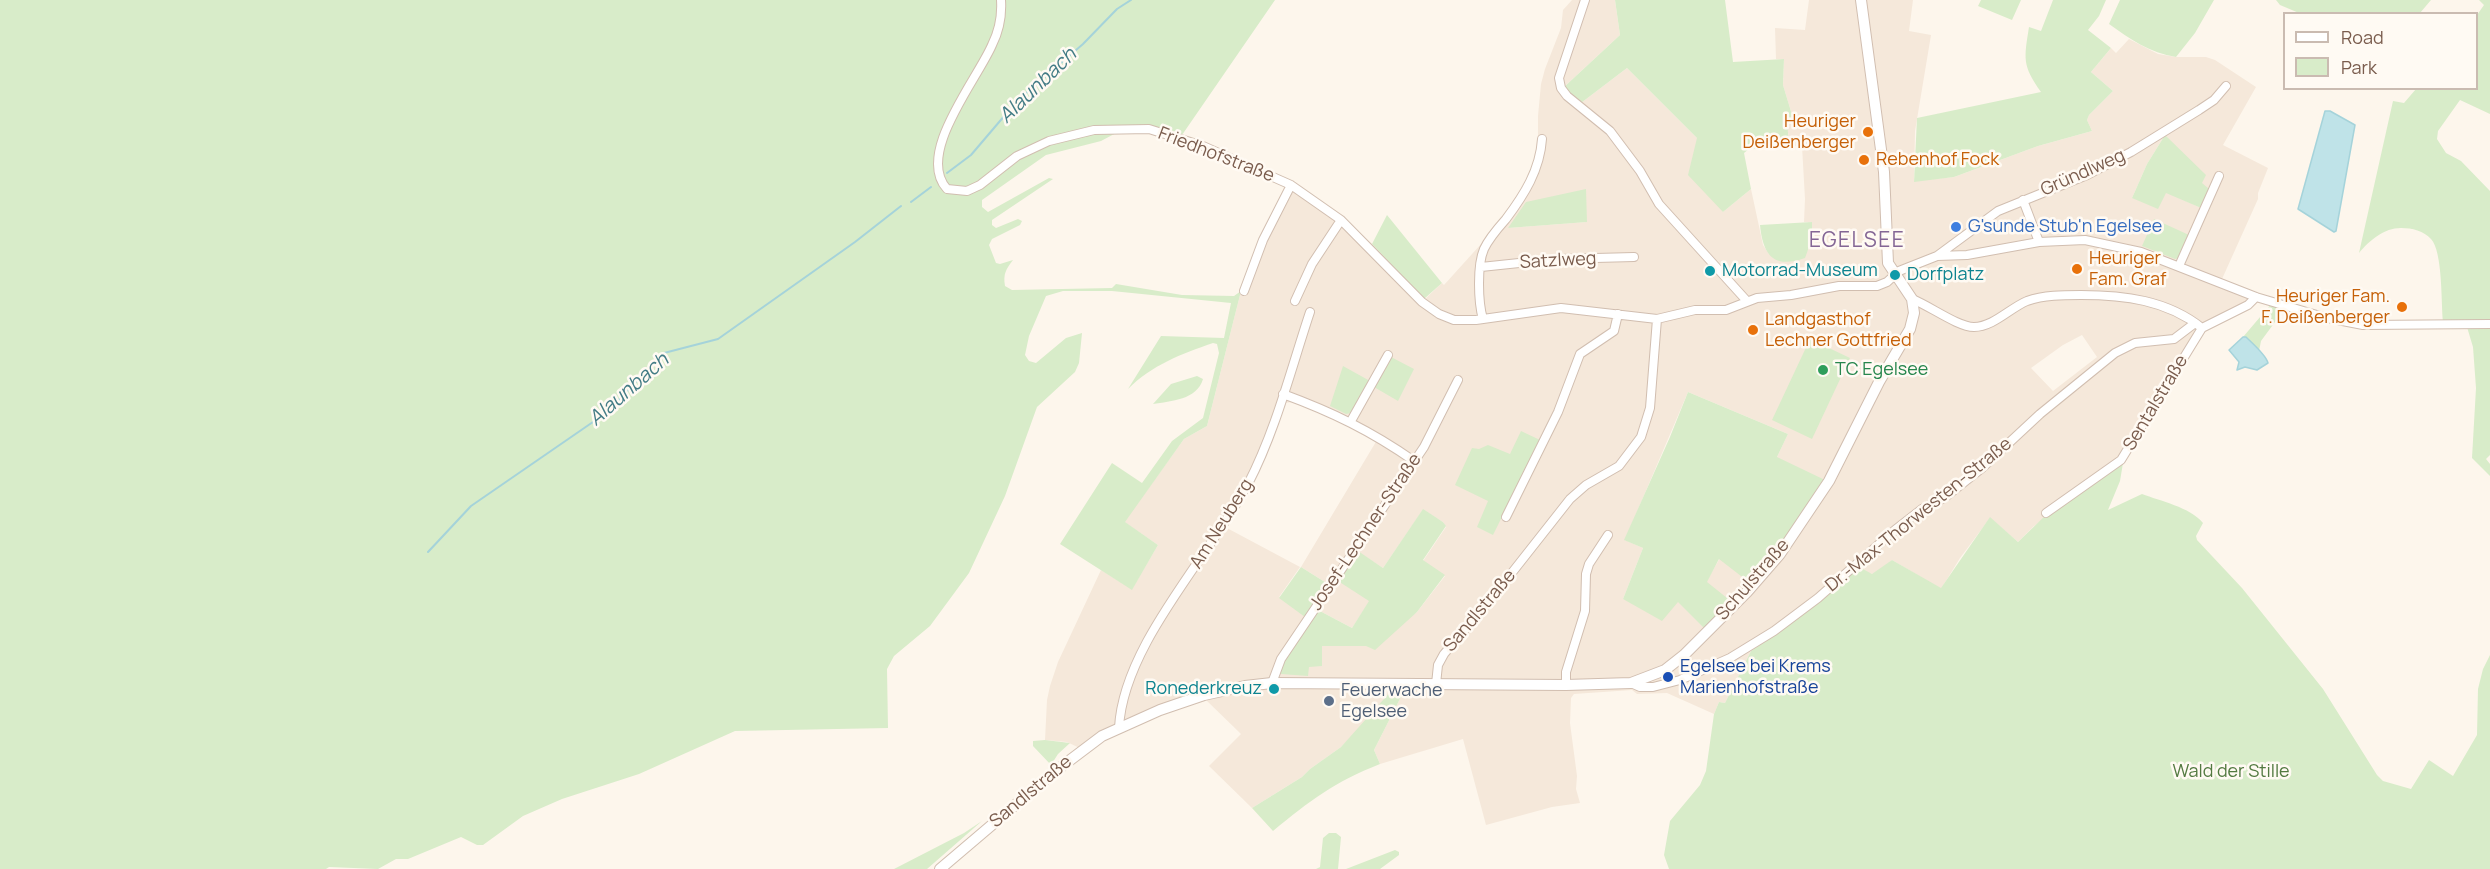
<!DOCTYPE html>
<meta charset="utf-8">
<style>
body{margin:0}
#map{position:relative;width:2490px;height:869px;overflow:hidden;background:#fdf6ec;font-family:Manrope,sans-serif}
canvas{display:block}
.legend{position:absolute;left:2283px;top:12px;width:195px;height:78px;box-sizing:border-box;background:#fffaf3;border:2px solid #cabbb1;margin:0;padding:8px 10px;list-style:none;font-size:18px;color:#7a5c4d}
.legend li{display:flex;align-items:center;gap:12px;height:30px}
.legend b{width:30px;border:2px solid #cabbb1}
</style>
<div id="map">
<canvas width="2490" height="869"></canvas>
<ul class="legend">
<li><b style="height:8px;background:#fff"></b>Road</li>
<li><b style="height:16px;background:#d8ecc9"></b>Park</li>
</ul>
</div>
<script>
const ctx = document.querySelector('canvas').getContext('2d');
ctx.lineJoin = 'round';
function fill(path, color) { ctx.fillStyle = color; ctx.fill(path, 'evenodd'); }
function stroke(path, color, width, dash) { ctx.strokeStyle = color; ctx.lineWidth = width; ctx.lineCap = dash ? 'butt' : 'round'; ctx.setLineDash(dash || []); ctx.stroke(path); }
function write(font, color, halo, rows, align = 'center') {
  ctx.font = font + ' Manrope,sans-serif'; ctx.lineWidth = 5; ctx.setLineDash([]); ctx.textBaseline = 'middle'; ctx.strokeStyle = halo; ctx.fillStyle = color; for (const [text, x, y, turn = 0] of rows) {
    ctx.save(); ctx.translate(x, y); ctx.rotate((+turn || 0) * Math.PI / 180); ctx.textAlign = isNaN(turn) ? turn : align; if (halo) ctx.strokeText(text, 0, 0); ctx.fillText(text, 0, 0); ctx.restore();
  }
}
const residential = new Path2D(`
 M1572,0h43l5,35 -56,52 17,16 46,-35 70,70 26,74 28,-23 12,56 6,9h36l6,-8 1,-24h-8l1,-23 -3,-53h-13l-2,-28h6l-10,-33 1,-26h-8l-1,-31 30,2 4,-30h104l-4,31 22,4 -16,96 -1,50 40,-4 84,-31 54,-15 -5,-11 2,-5 24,-24 -22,-19 20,-24 5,5 13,-14 29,15 18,3h30l9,3 41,27 -33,58 45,23 -10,25v6l-36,80 36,15 -5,12 -45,21 -7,8 -78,128 -89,63 -16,16 -28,-24 -30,40 -19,31 -49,-29 -14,12 -6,2 -7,-2 -114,79 -26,52 -6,-1 -5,12 -47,-21 -30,1 -5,-4 -58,4 -3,4 -1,25 7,53 -1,13 4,14 -28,4 -66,18 -23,-86 -83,25 -6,-14 31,-61 -64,58 -31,22 -8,8 -50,31 -43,-42 32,-32 -35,-34 -44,14 -42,18 -34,19 -19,-9 -22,-2 2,-40 3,-14 8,-24 43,-92 31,19 26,-44 -34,-23 60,-83 23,-13 34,-135 48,-111 54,37 29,27 53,55 17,-16 2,2 47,-52 42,-61 5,-18v-38l3,-32 4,-15 16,-41 2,-18zM2165,135l37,48 -1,25 -35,-16 -34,6 15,-34zM1586,190v32l-78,6zM2082,335l15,22 -44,34 -22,-23 32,-23zM1688,392l100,42 -11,23 -27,125 -30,-24 -14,24 -29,20 -54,-3 20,-51 -18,-8zM1293,402l56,23 28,15 -76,127 27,17 -49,13 21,-30 -75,-40 26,-42 17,-34 14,-42 3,-6zM1423,510l20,12 3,5 -23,34 22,15 -28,36 -51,34h-44l-1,20h-13v10l-7,-44 17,-22 34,18 18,-27 -12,-49 25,16z`);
const green = new Path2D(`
 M0,0h1275l-93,135 -32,-10 -58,2 26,5 -17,9 -55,14 -64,45v7l6,5 61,-34 4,1 -61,41v5l4,3 22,-9 4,2 -2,4 -28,14 -3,6 7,18 4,1 13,-4c-7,9 -10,14 -8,26l7,4 100,-2 4,-4 66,11 52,1 7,-5 -34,135 -23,13 -59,83 33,23 -26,45 -72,-46 52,-81 30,20 30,-42 31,-23 16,-65 -2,-9 -4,-1c-32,11 -61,22 -85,46l33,-53 63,2 7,-35 -119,-12h-49l-17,5 -17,40 -4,19 4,6 7,2 30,-25 16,-5 -3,30 -4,9 -38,35 -32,89 -36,77 -39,53 -36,30 -7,13 1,59 -153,3 -96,43 -77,25 -39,17 -40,29h-6l-16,-8 -53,22h-12l-18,10 -49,-2 -3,2h-326z
 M1615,0h110l8,62 51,-3 -1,26 10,33 -6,1 2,27 -40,3 -5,4 7,36 -28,23 -35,-37 9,-37 -70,-70 -46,35 -18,-15 57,-53z
 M1981,0h40l-9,20 -34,-14z
 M2053,0h53l-7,16 -11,14 23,18 -20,24 22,19 -24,24 -2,5 5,11 -54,15 -84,31 -40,5 3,-64 124,-26c-19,-27 -17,-33 -12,-65l12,4z
 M2120,0h94l-19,33 -19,24c-26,-4 -46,-18 -67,-33z
 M2276,0h155l-11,13h-121l-19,-8z
 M2479,0h11v114l-30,-14 -22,31 -1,8 9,14 15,8 29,30v130l-47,1c-2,-19 0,-70 -12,-83 -7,-8 -19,-11 -30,-11 -17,0 -31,12 -42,25l34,-152 11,2 12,-14 60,-1 1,-73 7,-10z
 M2165,135l41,40 -4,8 7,6 -8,19 -35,-15 -8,16 -26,-11 15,-34z
 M1586,189l1,33 -79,6 18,-26z
 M1387,215l55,68 -18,16 -52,-55z
 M2154,219l35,16 -10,23 -4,1 -33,-13z
 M1812,222v17l-7,19c-31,11 -42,-2 -45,-33z
 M2272,303l14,4 -25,34 -2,10 -13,-14h-3z
 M2467,327h23v128l-4,4 4,5v12l-18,-18 4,-70 -3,-41z
 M1810,339l40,19 -38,81 -40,-19z
 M1391,357l23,12 -16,32 -24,-14z
 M1343,366l27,15 -19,32 -5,1 -16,-8z
 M1197,376l6,3c-6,21 -32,22 -50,25l18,-20z
 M1688,392l100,42 -11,23 48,23 -47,72 -28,31 -31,-24 -12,23 25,20 -27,27 -27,-27 -16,19 -39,-22 20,-51 -19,-8 46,-103z
 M1521,431l19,9 -47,95 -16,-8 11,-26 -33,-16 17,-37 7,1 9,-4 22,9z
 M2123,463l-3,18 -12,29 34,-16c18,7 48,13 61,29l-7,13 1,4 45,48 81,101 54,86 6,6 28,8 18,-29 24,16 24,-41 1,-46 5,-20 7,-14v214h-821l-5,-14 6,-34 30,-36 6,-14 8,-57 5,-12 6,1 26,-52 25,-17 79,-65 6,-1 11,6 20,-14 49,28 49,-71 28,25 29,-28z
 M1423,509l20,13 3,4 -23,34 22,15 -28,37 -42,38 -9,-4h-44v20l-13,1 -1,9 -27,-2 -2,-7 39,-57 34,18 17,-27 -31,-20 20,-30 25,17z
 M1301,567l27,17 -23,33 -26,-19z
 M1405,689l-31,61 6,14c-46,18 -69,36 -107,67l-21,-23 50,-31 8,-8 31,-22 51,-57z
 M1045,740l25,3 -12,11 -7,11 -18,-19v-5z
 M982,821l-55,48h-33l70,-36z
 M1329,833h7l5,4 -3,32h-22l4,-2 3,-29z
 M1395,850l4,2v3l-19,14h-34z`);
const water = new Path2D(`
 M2325,111h5l25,14 -19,106 -2,1 -36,-23z
 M2243,337h3c7,7 20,18 22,26l-11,7 -12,-3 -8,3 2,-8 -10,-12z`);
const stream = new Path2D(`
 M947,173l24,-18 46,-54 66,-57 34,-35 14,-9
 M911,202l20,-15
 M428,552l43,-46 135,-93 58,-60 54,-14 137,-97 46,-36`);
const minor = new Path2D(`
 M1001,0c1,15 -2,31 -9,45 -15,35 -77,109 -45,144l20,2 13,-6 37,-29 32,-15 45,-11 55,-1 54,17 88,39 50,35 81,82 17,12 15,6h22l85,-12 96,11 38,-9h31l31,-12 34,-3 48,-9h38l10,-4 12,-11 38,-15 30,-1 72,-13 46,-2 56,12 115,45 71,21 36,7 127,-1
 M1585,0l-26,78 2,10 6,8 43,35 30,40 19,33 87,96
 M2023,200l16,42
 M1937,256l61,-45 89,-36 44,-23 68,-42 15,-10 12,-14
 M2179,266l40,-90
 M1481,267l76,-8 77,-2
 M1244,291l19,-51 28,-55
 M1912,299c18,7 46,28 62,28 19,0 36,-19 53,-26 17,-6 36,-6 54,-6 43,0 86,5 121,33
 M1295,301l17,-37 29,-44
 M1483,319c-5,-17 -6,-54 1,-70 5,-11 14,-21 22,-30 18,-24 34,-49 36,-80
 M1283,394c49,18 88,37 131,67
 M1351,421l37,-66
 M2046,513l75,-53 81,-132 46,-23 8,-8
 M1506,517l52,-105 22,-58 34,-23 4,-17
 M1272,683l9,-24 143,-212 34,-67
 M1631,683l9,4h13l27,-7 50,-22 44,-27 44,-33 77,-68 27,-21 22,-11 38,-30 58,-54 75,-61 20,-10 39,-4 21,-16
 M1436,684l2,-19 6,-11 48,-56 78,-99 16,-14 33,-19 22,-29 9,-29 7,-89
 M1566,685v-13l19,-61 1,-37 3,-10 19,-29
 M1119,728c4,-83 91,-172 129,-244 28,-54 43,-115 62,-172`);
const tertiary = new Path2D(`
 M940,869l113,-96 49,-37 58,-26 44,-15 41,-9 27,-3 294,2 65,-2 34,-13 19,-15 63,-63 33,-38 49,-73 50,-99 31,-53 4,-16 -2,-14 -24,-36 -4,-91 -23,-172`);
const markers = [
 [1868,132,6,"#e8710a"],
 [1864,160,6,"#e8710a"],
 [1956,227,6,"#3f7fe0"],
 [2077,269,6,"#e8710a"],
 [1710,271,6,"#0f9aa8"],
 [1895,275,6,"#0f9aa8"],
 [2402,307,6,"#e8710a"],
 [1753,330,6,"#e8710a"],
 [1823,370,6,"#2e9e5b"],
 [1668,677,6,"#1a4fb4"],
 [1274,689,6,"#0f9aa8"],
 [1329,701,6,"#5c6f8a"]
];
const foodNames = [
 ["Heuriger",1856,122,"right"],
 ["Deißenberger",1856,143,"right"],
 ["Rebenhof Fock",1876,160],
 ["Heuriger",2089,259],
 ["Fam. Graf",2089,280],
 ["Heuriger Fam.",2390,297,"right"],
 ["F. Deißenberger",2390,318,"right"],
 ["Landgasthof",1765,320],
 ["Lechner Gottfried",1765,341]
];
const streetNames = [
 ["Friedhofstraße",1216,155,21],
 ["Gründlweg",2083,173,-24],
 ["Satzlweg",1558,261,-3],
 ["Sentalstraße",2156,403,-59],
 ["Dr.-Max-Thorwesten-Straße",1919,515,-39],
 ["Am Neuberg",1222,524,-58],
 ["Josef-Lechner-Straße",1366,532,-56],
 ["Schulstraße",1753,580,-49],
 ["Sandlstraße",1480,611,-50],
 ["Sandlstraße",1031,792,-40]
];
const shopNames = [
 ["G'sunde Stub'n Egelsee",1968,227]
];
const cultureNames = [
 ["Motorrad-Museum",1722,271],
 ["Dorfplatz",1907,275],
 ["Ronederkreuz",1262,689,"right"]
];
const leisureNames = [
 ["TC Egelsee",1835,370]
];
const transitNames = [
 ["Egelsee bei Krems",1680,667],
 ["Marienhofstraße",1680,688]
];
const serviceNames = [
 ["Feuerwache",1341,691],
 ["Egelsee",1341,712]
];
const parkNames = [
 ["Wald der Stille",2231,772]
];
const waterNames = [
 ["Alaunbach",1038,86,-44],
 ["Alaunbach",629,390,-41]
];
const quarterNames = [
 ["EGELSEE",1857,241]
];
fill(residential, '#f5e8da');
fill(green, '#d8ecc9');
fill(water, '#bfe3e8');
stroke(water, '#a5d3da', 1.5);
stroke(stream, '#a5d3da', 2);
stroke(minor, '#d1beb0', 10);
stroke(tertiary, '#d1beb0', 12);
stroke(minor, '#fff', 8);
stroke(tertiary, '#fff', 10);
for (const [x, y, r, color] of markers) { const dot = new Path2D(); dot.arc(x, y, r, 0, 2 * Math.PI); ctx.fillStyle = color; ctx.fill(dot); stroke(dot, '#fffaf3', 2); }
write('18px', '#c56008', '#fffaf3', foodNames, 'left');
write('18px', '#7a5c4d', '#fffaf3', streetNames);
write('18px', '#366cbe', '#fffaf3', shopNames, 'left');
write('18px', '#0d838f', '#fffaf3', cultureNames, 'left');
write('18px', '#27864d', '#fffaf3', leisureNames, 'left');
write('18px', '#164399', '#fffaf3', transitNames, 'left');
write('18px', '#4e5e75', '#fffaf3', serviceNames, 'left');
write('18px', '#537a41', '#fffaf3', parkNames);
write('italic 20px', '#437c86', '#fffaf3', waterNames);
ctx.letterSpacing = '1.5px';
write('21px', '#846695', '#fffaf3', quarterNames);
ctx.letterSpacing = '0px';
</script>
